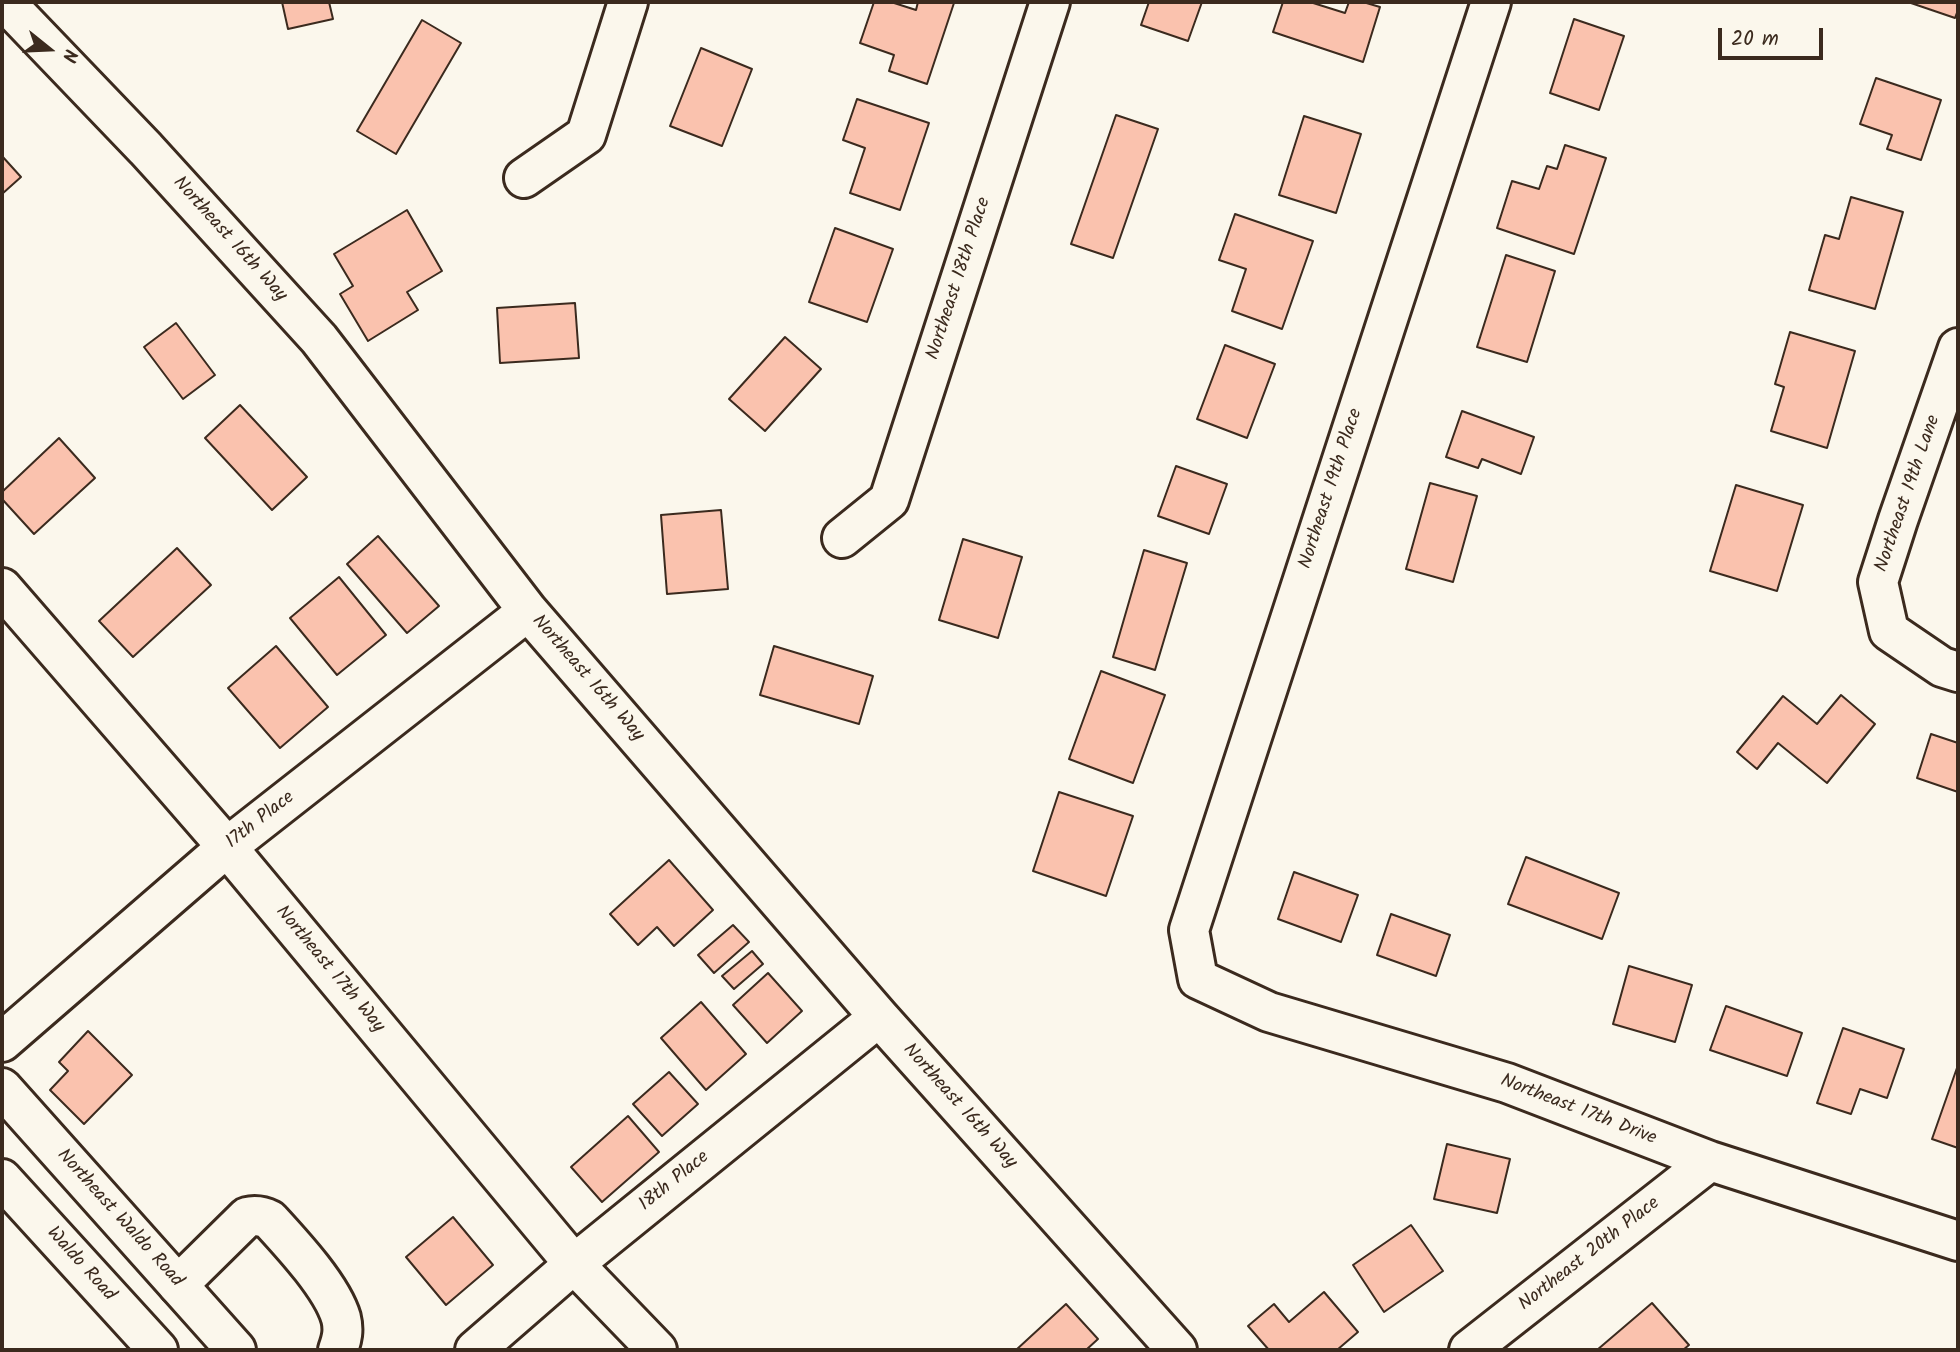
<!DOCTYPE html>
<style>
body{margin:0}
#map{position:relative;width:1960px;height:1352px;overflow:hidden;background:#fbf7ec;font-family:Kalam,sans-serif}
canvas{display:block}
.frame{position:absolute;inset:0;border:4px solid #3b2a1e;pointer-events:none}
.north{position:absolute;left:14px;top:14px;width:70px;height:70px;-webkit-text-stroke:5px #fbf7ec;paint-order:stroke;rotate:108deg;font-size:19px;font-weight:700;line-height:28px;text-align:center;color:#3b2a1e}
.north::after{content:'';display:block;margin:auto;width:24px;height:32px;background:#3b2a1e;clip-path:polygon(50% 0,100% 100%,50% 72%,0 100%)}
.scale{position:absolute;left:1718px;top:28px;width:105px;height:32px;box-sizing:border-box;border:4px solid #3b2a1e;border-top:0;padding-left:9px;font-size:21px;line-height:24px;white-space:nowrap;color:#3b2a1e;-webkit-text-stroke:5px #fbf7ec;paint-order:stroke}
</style>
<div id="map">
<canvas width="1960" height="1352"></canvas>
<div class="frame"></div>
<div class="north">N</div>
<div class="scale">20 m</div>
</div>
<script>
const ctx = document.querySelector('canvas').getContext('2d');
ctx.lineJoin = 'round';
function fill(path, color) { ctx.fillStyle = color; ctx.fill(path, 'evenodd'); }
function stroke(path, color, width, dash) { ctx.strokeStyle = color; ctx.lineWidth = width; ctx.lineCap = dash ? 'butt' : 'round'; ctx.setLineDash(dash || []); ctx.stroke(path); }
function write(font, color, halo, rows, align = 'center') {
  ctx.font = font + ' Kalam,sans-serif'; ctx.lineWidth = 5; ctx.setLineDash([]); ctx.textBaseline = 'middle'; ctx.strokeStyle = halo; ctx.fillStyle = color; for (const [text, x, y, turn = 0] of rows) {
    ctx.save(); ctx.translate(x, y); ctx.rotate((+turn || 0) * Math.PI / 180); ctx.textAlign = isNaN(turn) ? turn : align; if (halo) ctx.strokeText(text, 0, 0); ctx.fillText(text, 0, 0); ctx.restore();
  }
}
const building = new Path2D(`
 M282,2h47l4,17 -45,10z
 M874,2h17l25,8 2,-8 36,1 -27,81 -38,-13 5,-16 -34,-12z
 M1149,2h53l-14,39 -47,-16z
 M1283,2h27l35,11 4,-11h14l17,5 -17,55 -90,-30z
 M1908,2h50v8l-3,8z
 M1574,19l50,17 -25,74 -49,-17z
 M422,20l39,23 -65,111 -39,-23z
 M701,48l51,21 -30,77 -52,-20z
 M1876,78l65,22 -20,60 -34,-11 5,-14 -32,-11z
 M857,99l72,24 -29,87 -50,-17 15,-45 -22,-8z
 M1116,115l42,14 -45,129 -42,-14z
 M1304,116l57,18 -25,79 -57,-18z
 M1565,145l41,13 -32,96 -77,-26 15,-47 27,8 8,-23 10,3z
 M2,156l19,21 -19,17z
 M1851,197l52,15 -28,97 -66,-19 16,-55 14,4z
 M407,210l35,61 -35,21 11,18 -50,31 -28,-47 13,-8 -19,-32z
 M1235,214l78,27 -31,88 -50,-18 14,-42 -27,-9z
 M835,228l58,21 -26,73 -58,-20z
 M1506,255l49,16 -28,91 -50,-15z
 M575,303l4,55 -79,5 -3,-55z
 M176,323l39,52 -32,24 -39,-52z
 M1790,332l65,19 -28,97 -56,-17 13,-44 -9,-3z
 M785,337l36,32 -56,62 -36,-32z
 M1225,345l50,19 -28,74 -50,-19z
 M240,405l67,72 -35,33 -67,-72z
 M1462,411l72,26 -13,37 -39,-15 -4,9 -32,-11z
 M59,438l36,40 -61,56 -32,-35v-7z
 M1176,466l51,18 -18,50 -51,-18z
 M1430,483l47,13 -24,86 -47,-13z
 M1736,485l67,20 -26,86 -67,-20z
 M721,510l7,79 -61,5 -6,-79z
 M378,536l61,70 -32,27 -60,-69z
 M963,539l59,18 -24,81 -59,-18z
 M177,548l34,37 -78,72 -34,-36z
 M1144,550l43,13 -32,107 -42,-13z
 M339,577l47,58 -49,40 -47,-57z
 M276,646l52,61 -48,41 -52,-60z
 M774,646l99,30 -14,48 -99,-29z
 M1101,671l64,24 -32,88 -64,-24z
 M1841,695l34,29 -48,59 -49,-40 -21,26 -20,-17 46,-56 34,28z
 M1931,734l27,9v49l-41,-14z
 M1059,792l74,24 -27,80 -73,-25z
 M1526,857l93,36 -17,46 -94,-35z
 M669,860l44,50 -39,36 -17,-19 -19,18 -28,-31z
 M1294,872l64,23 -17,47 -63,-23z
 M1391,914l59,21 -14,41 -59,-21z
 M733,925l16,17 -35,31 -16,-18z
 M752,951l11,13 -29,25 -12,-13z
 M1629,966l63,19 -17,57 -62,-18z
 M768,973l34,38 -35,32 -34,-38z
 M701,1002l45,52 -40,36 -45,-52z
 M1726,1006l76,27 -15,43 -77,-26z
 M1843,1028l61,21 -17,49 -27,-9 -9,25 -34,-11z
 M88,1031l44,44 -48,49 -34,-34 18,-19 -9,-9z
 M1958,1065v83l-26,-9z
 M669,1072l29,32 -36,32 -29,-32z
 M628,1116l31,36 -57,50 -31,-35z
 M1447,1144l63,15 -13,54 -63,-14z
 M453,1217l40,48 -47,40 -40,-48z
 M1411,1225l32,46 -59,41 -31,-47z
 M1324,1292l34,40 -21,18h-68l-21,-24 26,-22 15,18z
 M1652,1303l37,42 -6,5h-86z
 M1066,1304l32,35 -12,11h-70z`);
const minor = new Path2D(`
 M5,2l141,147 173,190 209,272 351,406 298,333
 M1491,2l-302,928 9,49 71,33 238,71 203,78 248,80
 M524,178l62,-43 42,-133
 M1958,348l-60,172 -20,62 11,49 53,36 16,5
 M842,538l47,-38 161,-498
 M2,588l225,259 347,417 83,86
 M2,1042l225,-195 301,-236
 M178,1285l69,-68c8,-2 15,-1 23,3 22,24 62,67 71,98 3,12 1,21 -3,32
 M475,1350l99,-86 305,-247
 M1469,1350l241,-189`);
const highway = new Path2D(`
 M2,1088l234,262
 M2,1179l156,171`);
const streetNames = [
 ["Northeast 16th Way",229,240,48],
 ["Northeast 18th Place",960,279,-72],
 ["Northeast 19th Place",1332,489,-72],
 ["Northeast 19th Lane",1909,494,-71],
 ["Northeast 16th Way",587,679,49],
 ["17th Place",261,821,-38],
 ["Northeast 17th Way",329,970,50],
 ["Northeast 16th Way",959,1107,48],
 ["Northeast 17th Drive",1578,1111,21],
 ["18th Place",675,1182,-39],
 ["Northeast Waldo Road",119,1219,48],
 ["Northeast 20th Place",1590,1255,-38],
 ["Waldo Road",80,1265,48]
];
fill(building, '#fac2ae');
stroke(building, '#3b2a1e', 2);
stroke(minor, '#3b2a1e', 44);
stroke(highway, '#3b2a1e', 44);
stroke(minor, '#fbf7ec', 38);
stroke(highway, '#fbf7ec', 38);
write('19px', '#3b2a1e', '#fbf7ec', streetNames);
</script>
